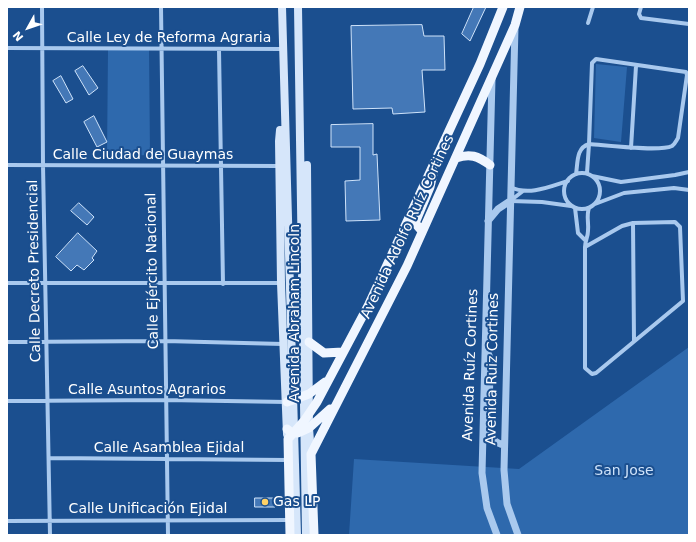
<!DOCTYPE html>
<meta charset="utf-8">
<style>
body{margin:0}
#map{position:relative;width:696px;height:542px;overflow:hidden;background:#1b4f8f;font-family:"DejaVu Sans",sans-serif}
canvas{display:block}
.frame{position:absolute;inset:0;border:8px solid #fff;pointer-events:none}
.north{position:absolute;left:8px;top:8px;width:40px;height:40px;-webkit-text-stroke:3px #1b4f8f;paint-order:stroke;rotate:230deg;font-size:11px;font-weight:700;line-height:16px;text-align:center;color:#fff}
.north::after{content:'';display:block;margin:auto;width:14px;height:18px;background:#fff;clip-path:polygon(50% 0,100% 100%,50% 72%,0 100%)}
</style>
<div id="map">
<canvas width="696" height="542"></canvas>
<div class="frame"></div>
<div class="north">N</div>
</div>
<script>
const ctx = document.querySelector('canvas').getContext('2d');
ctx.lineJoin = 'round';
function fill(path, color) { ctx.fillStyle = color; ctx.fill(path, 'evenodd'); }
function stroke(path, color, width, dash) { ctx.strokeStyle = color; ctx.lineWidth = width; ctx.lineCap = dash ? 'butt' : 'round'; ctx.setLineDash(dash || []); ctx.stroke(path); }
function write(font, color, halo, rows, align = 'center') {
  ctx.font = font + ' "DejaVu Sans",sans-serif'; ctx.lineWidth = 4; ctx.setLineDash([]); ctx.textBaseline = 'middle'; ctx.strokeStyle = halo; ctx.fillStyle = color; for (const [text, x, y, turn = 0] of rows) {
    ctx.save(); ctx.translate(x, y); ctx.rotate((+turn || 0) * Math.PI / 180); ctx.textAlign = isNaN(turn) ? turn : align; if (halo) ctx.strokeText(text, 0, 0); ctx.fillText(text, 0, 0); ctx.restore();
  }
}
const green = new Path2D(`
 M149,49l1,106 -43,1 1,-106z
 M596,64l31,3 -6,75 -27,-4z
 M689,347v188h-340l5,-76 165,10z`);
const building = new Path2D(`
 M474,7h12l-16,34 -8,-7z
 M422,25l2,11h20l1,34h-23l3,42 -32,2 -1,-6 -39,1 -2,-83z
 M83,66l15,22 -9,7 -14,-24z
 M61,76l12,23 -7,4 -13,-22z
 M94,116l13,26 -10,5 -13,-25z
 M373,124v31l4,-1 3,66 -34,1 -1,-40 15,-1v-33h-29v-22z
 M79,203l15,14 -7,8 -16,-14z
 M78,233l19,18 -5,7 2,2 -10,10 -7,-5 -6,6 -15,-14z
 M255,498h20v9h-20z`);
const minor = new Path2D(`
 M42,7l1,158 7,370
 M161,7l7,528
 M641,7l-2,7 2,4 48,6
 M588,23l5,-16
 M7,48l276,1
 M219,50l4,234
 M631,148l5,-82
 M7,165l272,1
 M564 191a18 18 0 1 1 36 0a18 18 0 1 1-36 0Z
 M576,174c2,-12 0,-26 13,-30 16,1 70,8 83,2 3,-2 4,-5 6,-8l9,-63 -1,-3 -90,-13 -4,4 -3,81 -2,29
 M592,176l29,6 54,-7 14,-3
 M510,187c19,9 39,0 58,-6
 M510,201l13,-10
 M511,201l31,1 29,4
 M595,204l29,-11 50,-5 15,2
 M575,208l3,25 7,7
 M633,223l1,118
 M585,247l37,-21 11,-3 42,-1 5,5 3,74 -87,72 -4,1 -7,-6v-121c0,-6 3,-10 3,-16 1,-8 -2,-15 1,-23
 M7,283h274
 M7,342l158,-1 118,3
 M7,401l159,-1 121,2
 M49,458l239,2
 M7,521l282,-1`);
const tertiary = new Path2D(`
 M515,27l-11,443 3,34 11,31
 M492,79l-10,394 5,35 10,27
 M488,221l10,-12 12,-8
 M487,350l3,8 -1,74c3,8 7,11 15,13`);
const secondary = new Path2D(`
 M282,7l15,528
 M298,7l8,528
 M280,130l-1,11 2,142 6,151
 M307,165l2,263 2,26`);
const primary = new Path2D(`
 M456,158c14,-5 22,-2 34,7
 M422,231l-7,-8 15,-36 3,-13
 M309,342l15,11 19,-1
 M287,402l22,-8 16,-12
 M287,429l5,4h6l11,-5 21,-19
 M290,535l-2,-96 16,-18 13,-19 52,-98 111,-240 23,-57
 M314,535l-3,-81 96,-188 108,-241 5,-18`);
const markers = [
 [265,502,4,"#ffd166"]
];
const streetNames = [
 ["Calle Ley de Reforma Agraria",169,38],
 ["Calle Ciudad de Guaymas",143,155],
 ["Avenida Adolfo Ruíz Cortines",408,227,-65],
 ["Calle Decreto Presidencial",35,271,-91],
 ["Calle Ejército Nacional",153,271,-91],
 ["Avenida Abraham Lincoln",295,313,-90],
 ["Avenida Ruíz Cortines",471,365,-88],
 ["Avenida Ruiz Cortines",493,369,-89],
 ["Calle Asuntos Agrarios",147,390],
 ["Calle Asamblea Ejidal",169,448],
 ["Calle Unificación Ejidal",148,509]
];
const parkNames = [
 ["San Jose",624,471]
];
const poiNames = [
 ["Gas LP",273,502]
];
fill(green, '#2e69ad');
fill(building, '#4478b7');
stroke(building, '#cfe3fa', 1);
stroke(minor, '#a9c9ee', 4);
stroke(tertiary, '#a9c9ee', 7);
stroke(secondary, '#d6e6fa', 8);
stroke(primary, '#f0f6ff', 9);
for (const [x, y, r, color] of markers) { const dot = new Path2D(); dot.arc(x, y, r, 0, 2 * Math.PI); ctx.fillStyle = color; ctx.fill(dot); stroke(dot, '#1b4f8f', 1.5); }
write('14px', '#fff', '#1b4f8f', streetNames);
write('14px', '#cfe3fa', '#1b4f8f', parkNames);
write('14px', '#fff', '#1b4f8f', poiNames, 'left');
</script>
